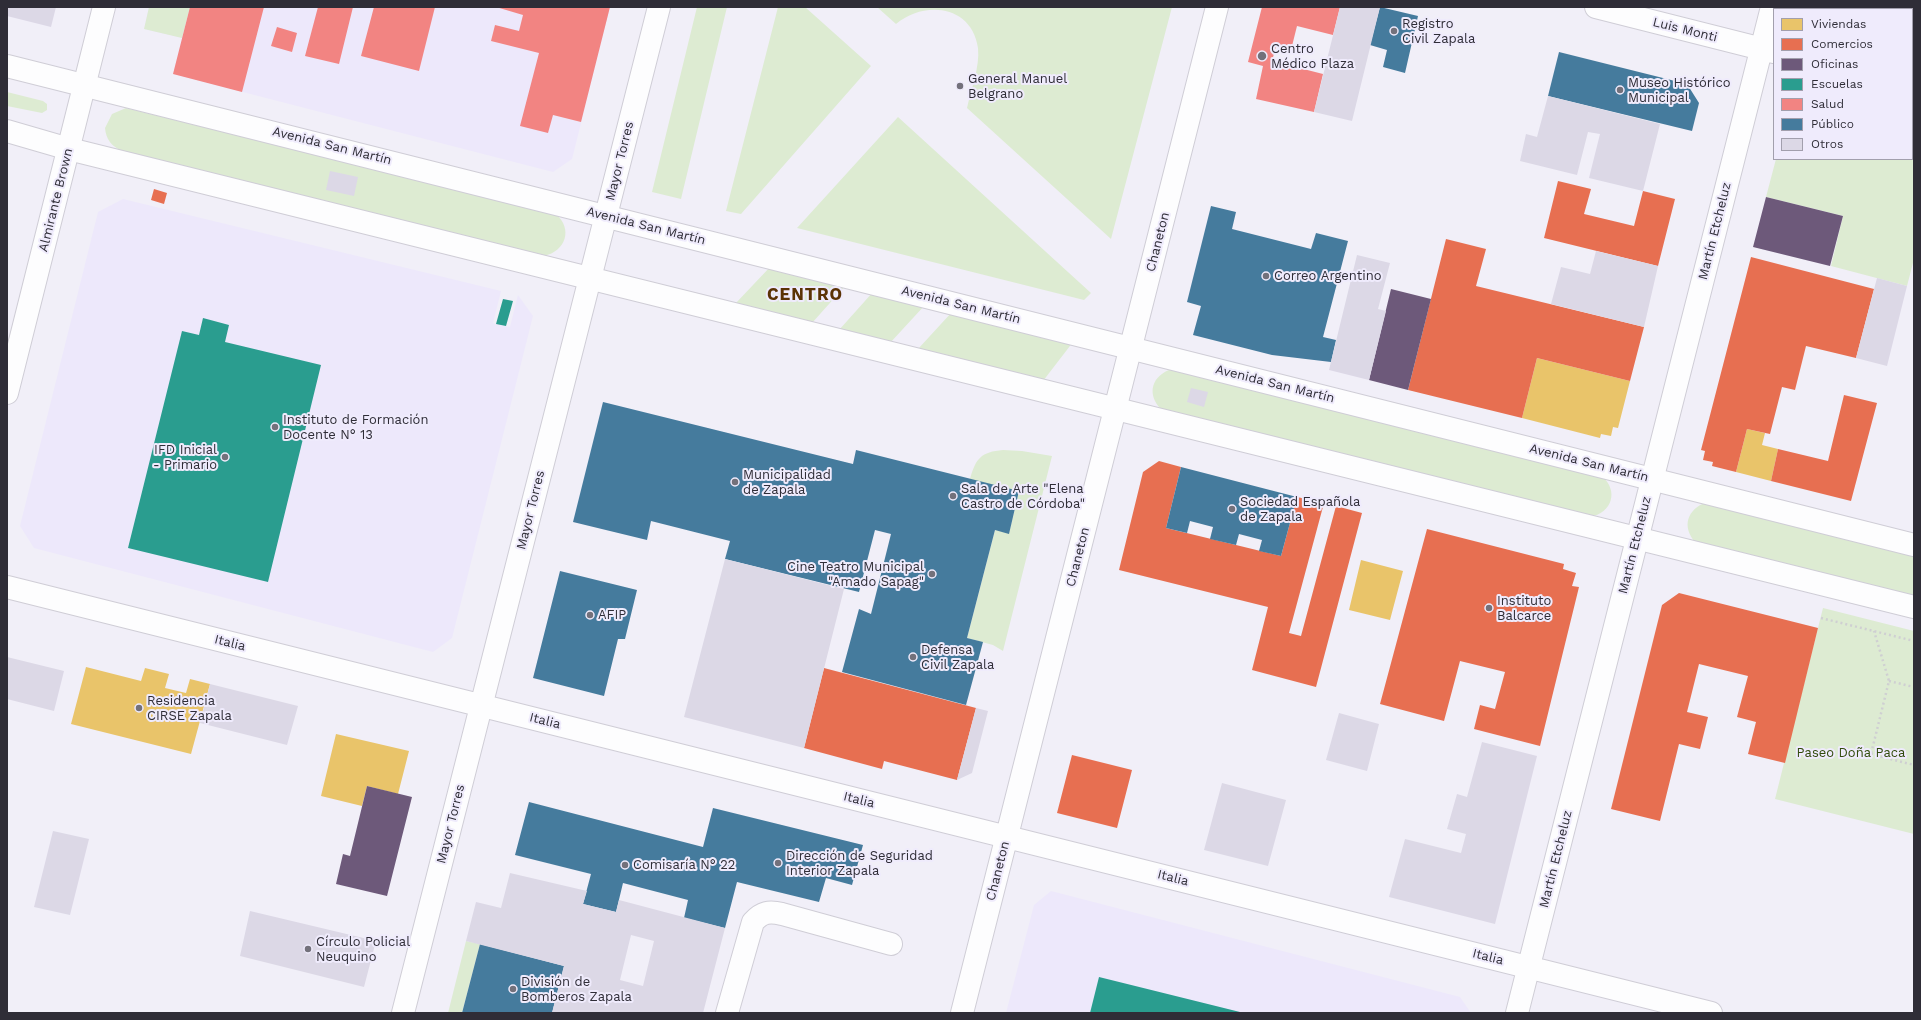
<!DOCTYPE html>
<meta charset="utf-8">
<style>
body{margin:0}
#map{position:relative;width:1921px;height:1020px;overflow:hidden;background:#f1eff8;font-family:"Work Sans",sans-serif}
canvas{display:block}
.frame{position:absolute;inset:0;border:8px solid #2f2d37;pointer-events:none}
.legend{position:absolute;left:1773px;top:8px;width:140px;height:152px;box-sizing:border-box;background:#efebfc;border:1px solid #a29fad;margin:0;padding:5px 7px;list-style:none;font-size:12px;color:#2f2d37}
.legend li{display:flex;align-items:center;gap:8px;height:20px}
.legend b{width:20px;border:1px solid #a29fad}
</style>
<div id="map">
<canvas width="1921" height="1020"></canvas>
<div class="frame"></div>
<ul class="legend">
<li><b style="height:11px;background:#e9c46a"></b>Viviendas</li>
<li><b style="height:11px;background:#e76f51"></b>Comercios</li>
<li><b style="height:11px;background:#6d597a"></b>Oficinas</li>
<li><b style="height:11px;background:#2a9d8f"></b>Escuelas</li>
<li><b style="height:11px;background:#f28482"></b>Salud</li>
<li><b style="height:11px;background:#457b9d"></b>Público</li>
<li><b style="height:11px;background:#dcd8e6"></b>Otros</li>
</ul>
</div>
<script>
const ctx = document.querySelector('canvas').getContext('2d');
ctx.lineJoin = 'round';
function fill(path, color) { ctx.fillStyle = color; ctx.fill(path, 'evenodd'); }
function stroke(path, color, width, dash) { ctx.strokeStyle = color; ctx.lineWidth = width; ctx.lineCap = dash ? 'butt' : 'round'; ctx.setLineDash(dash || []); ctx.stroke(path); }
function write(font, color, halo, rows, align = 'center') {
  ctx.font = font + ' "Work Sans",sans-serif'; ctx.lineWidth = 4; ctx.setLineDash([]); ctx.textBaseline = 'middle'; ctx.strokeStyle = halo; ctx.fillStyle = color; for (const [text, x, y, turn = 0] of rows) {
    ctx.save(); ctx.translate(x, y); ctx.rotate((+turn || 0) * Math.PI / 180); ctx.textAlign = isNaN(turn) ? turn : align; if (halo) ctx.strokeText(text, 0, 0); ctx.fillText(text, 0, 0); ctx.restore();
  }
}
const built = new Path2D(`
 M149,7h461l-38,152 -19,13 -380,-98 9,-36 -38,-9z
 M123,199l378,92 -8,32 3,1 14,3 8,-32 15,21 -81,322 -19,14 -399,-104 -14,-22 78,-314z
 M1051,891l409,106 11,16h-465l28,-108z`);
const green = new Path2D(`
 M149,7h41l-8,31 -38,-9z
 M697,7h30l-46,192 -29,-7z
 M778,7h27l66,59 -130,148 -15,-3z
 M877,7h295l-61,232 -144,-131c4,-19 13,-41 11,-60 -6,-43 -54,-48 -82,-24z
 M7,92l36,9 4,3v6l-5,3 -35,-7z
 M126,108l430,106c17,15 10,37 -12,42l-422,-105c-11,-5 -16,-12 -17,-23l7,-14z
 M898,117l193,176 -7,7 -287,-72z
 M1912,141h2v118l-7,27 -76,-20 12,-50 -77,-19 10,-38h136z
 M771,266l75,19 -34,38 -77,-19z
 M873,292l52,13 -35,38 -51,-13z
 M952,312l121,30 -30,39 -125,-32z
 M1172,369l430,107c17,15 10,37 -12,41l-429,-108c-15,-15 -9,-34 11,-40z
 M1003,450l19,1 30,5 -49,195 -10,-6 -26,-7 28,-108 14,3 10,-41 -49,-13c6,-21 11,-27 33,-29z
 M1707,502l207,51v46l-218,-56c-15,-16 -9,-34 11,-41z
 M1823,608l91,23v203l-139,-35z
 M466,941l14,3 -18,69h-14z`);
const homes = new Path2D(`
 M1537,358l93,23 -12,47 -5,-1 -2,9 -10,-2 -1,4 -78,-20z
 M1747,429l18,4 -3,12 16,4 -7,32 -35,-9z
 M1361,560l42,11 -13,49 -41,-10z
 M86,667l55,14 4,-13 24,6 -4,14 21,5 4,-14 20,5 -19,70 -120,-30z
 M336,734l73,17 -11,43 -31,-8 -5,20 -41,-10z`);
const shops = new Path2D(`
 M1815,7h99v44h-2v-42h-98z
 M1558,181l33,8 -7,25 50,12 9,-35 32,8 -17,67 -114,-28z
 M154,189l13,4 -3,11 -13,-4z
 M1446,239l40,10 -10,37 168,41 -14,54 -93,-23 -15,60 -114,-28z
 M1751,257l123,32 -18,69 -50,-12 -11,44 -13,-3 -12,47 -23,-5 -11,43 -24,-6 1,-4 -10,-2 2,-9 -4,-1z
 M1844,395l33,8 -26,98 -80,-20 7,-32 50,12z
 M1159,461l22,6 -15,61 70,17 45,11 16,-59 27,6 -35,130 12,3 35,-130 26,7 -46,174 -64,-17 16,-63 -149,-37 24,-98z
 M1427,529l137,35 -1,5 13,4 -4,13 7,1 -39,159 -66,-17 6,-24 15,4 10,-37 -45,-11 -16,60 -64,-17z
 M1679,593l139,35 -33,135 -37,-9 8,-32 -19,-5 11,-41 -49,-12 -12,48 21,5 -8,32 -21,-5 -19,77 -49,-12 51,-204z
 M824,668l152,40 -19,72 -73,-19 -2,8 -78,-21z
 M1072,755l60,15 -15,58 -60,-15z`);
const offices = new Path2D(`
 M1766,197l77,19 -13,50 -77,-19z
 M1391,289l40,10 -23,91 -39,-10z
 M367,786l45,11 -25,99 -51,-12 7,-30 7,2z`);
const schools = new Path2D(`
 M503,299l10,2 -7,25 -10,-2z
 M203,318l26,7 -4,17 96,23 -53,217 -140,-34 54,-217 17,4z
 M1099,977l141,35v1h-150z`);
const health = new Path2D(`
 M190,7h74l-22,85 -69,-18z
 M318,7h35l-14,57 -34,-8z
 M374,7h61l-16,64 -58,-15z
 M496,7h114l-29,115 -28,-7 -5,18 -28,-7 19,-73 -48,-12 4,-16 24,6 4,-16z
 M1262,7h78l-7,28 -36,-9 -6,24 -15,-4 -4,15 51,13 -9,38 -58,-13 7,-33 -15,-4z
 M277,27l20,6 -5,19 -21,-6z`);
const public = new Path2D(`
 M1380,7l38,9 -13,57 -22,-6 4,-17 -17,-5z
 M1559,52l128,32 12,19 -7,28 -144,-35z
 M1211,206l25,6 -4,17 79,20 5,-16 32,8 -25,96 13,3 -5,22 -59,-7 -79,-20 8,-29 -14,-4z
 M603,402l250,62 3,-14 163,41 -10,43 -14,-4 -28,108 16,4 -17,63 -124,-33 17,-63 12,5 20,-80 -16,-4 -16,62 -134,-33 5,-18 -79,-20 -4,19 -74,-18z
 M1181,467l116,30 -16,59 -22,-5 3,-11 -23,-6 -3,11 -26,-6 3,-12 -23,-6 -3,12 -21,-5z
 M560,571l77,19 -12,49h-7l-14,57 -71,-18z
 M529,802l174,45 10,-39 150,37 -11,40 -26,-7 -7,24 -82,-20 -12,46 -41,-10 4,-18 -65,-17 -7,29 -33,-8 8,-30 -76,-19z
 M480,944l84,22 -12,47h-90z`);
const building = new Path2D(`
 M7,7h49l-5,20 -44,-11z
 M1340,7h40l-28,114 -38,-9z
 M1548,96l112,28 -17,67 -54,-13 11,-44 -12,-2 -11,43 -57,-14 6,-27 11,3z
 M330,171l28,6 -4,19 -28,-6z
 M1596,251l62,15 -14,61 -93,-23 10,-37 29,7z
 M1357,255l33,8 -12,46 8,2 -17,69 -40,-10z
 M1877,278l30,8 -20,80 -31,-8z
 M1191,388l17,4 -4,15 -17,-5z
 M725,559l119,30 -40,159 -120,-31z
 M7,657l57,14 -10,40 -47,-12z
 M210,684l88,22 -11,39 -87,-22z
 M976,708l12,3 -16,62 -15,7z
 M1339,713l40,11 -12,47 -41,-11z
 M1482,742l55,14 -42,168 -106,-27 16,-58 56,14 5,-19 -19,-5 10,-35 10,3z
 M1222,783l64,17 -18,66 -64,-16z
 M53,831l36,8 -19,76 -36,-8z
 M510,873l77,18 -4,13 33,8 3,-12 106,28 -22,85h-151l12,-47 -98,-25 10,-39 25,6zM631,935l23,6 -11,45 -23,-6z
 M250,911l126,30 -12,46 -124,-31z`);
const path = new Path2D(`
 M1821,618l93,23
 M1889,681l25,6
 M1871,754l43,11
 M1870,758l19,-77 -15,-50`);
const minor = new Path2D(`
 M1596,7l178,45
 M1912,87l2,1
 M7,393l97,-386
 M7,587l1704,426
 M403,1013l256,-1006
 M727,1013l26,-91c9,-10 16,-11 29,-8l109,30
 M962,1013l255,-1006
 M1517,1013l255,-1006`);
const major = new Path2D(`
 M7,66l1907,479
 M7,131l62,18 1845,458`);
const markers = [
 [1394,31,4,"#73717b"],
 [1262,56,5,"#73717b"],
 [960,86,4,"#73717b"],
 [1620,90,4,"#73717b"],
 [1266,276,4,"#73717b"],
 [275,427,4,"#73717b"],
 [225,457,4,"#73717b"],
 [735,482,4,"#73717b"],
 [953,496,4,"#73717b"],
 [1232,509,4,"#73717b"],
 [932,574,4,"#73717b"],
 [1489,608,4,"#73717b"],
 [590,615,4,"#73717b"],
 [913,657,4,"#73717b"],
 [139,708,4,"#73717b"],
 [778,863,4,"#73717b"],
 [625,865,4,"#73717b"],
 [308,949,4,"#73717b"],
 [513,989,4,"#73717b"]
];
const poiNames = [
 ["Registro",1402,24],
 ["Civil Zapala",1402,39],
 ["Centro",1271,49],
 ["Médico Plaza",1271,64],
 ["General Manuel",968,79],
 ["Belgrano",968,94],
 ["Museo Histórico",1628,83],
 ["Municipal",1628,98],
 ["Correo Argentino",1274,276],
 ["Instituto de Formación",283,420],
 ["Docente N° 13",283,435],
 ["IFD Inicial",217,450,"right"],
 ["- Primario",217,465,"right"],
 ["Municipalidad",743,475],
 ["de Zapala",743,490],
 ["Sala de Arte \"Elena",961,489],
 ["Castro de Córdoba\"",961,504],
 ["Sociedad Española",1240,502],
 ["de Zapala",1240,517],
 ["Cine Teatro Municipal",924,567,"right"],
 ["\"Amado Sapag\"",924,582,"right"],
 ["Instituto",1497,601],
 ["Balcarce",1497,616],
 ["AFIP",598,615],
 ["Defensa",921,650],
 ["Civil Zapala",921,665],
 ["Residencia",147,701],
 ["CIRSE Zapala",147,716],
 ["Dirección de Seguridad",786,856],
 ["Interior Zapala",786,871],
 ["Comisaría N° 22",633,865],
 ["Círculo Policial",316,942],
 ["Neuquino",316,957],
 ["División de",521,982],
 ["Bomberos Zapala",521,997]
];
const streetNames = [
 ["Luis Monti",1685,30,14],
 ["Avenida San Martín",332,146,14],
 ["Mayor Torres",620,161,-76],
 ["Almirante Brown",56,200,-76],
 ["Avenida San Martín",646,226,14],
 ["Martín Etcheluz",1715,231,-76],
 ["Chaneton",1158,242,-76],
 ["Avenida San Martín",961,305,14],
 ["Avenida San Martín",1275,384,14],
 ["Avenida San Martín",1589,463,14],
 ["Mayor Torres",531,510,-76],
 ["Martín Etcheluz",1635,545,-76],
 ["Chaneton",1078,557,-76],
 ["Italia",230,643,14],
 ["Italia",545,721,14],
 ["Italia",859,800,14],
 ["Mayor Torres",451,824,-76],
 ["Martín Etcheluz",1556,859,-76],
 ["Chaneton",998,871,-76],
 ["Italia",1173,878,14],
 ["Italia",1488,957,14]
];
const parkNames = [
 ["Paseo Doña Paca",1851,753]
];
const districtNames = [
 ["CENTRO",805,295]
];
fill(built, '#ede8fb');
fill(green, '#ddebd2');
fill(homes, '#e9c46a');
fill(shops, '#e76f51');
fill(offices, '#6d597a');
fill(schools, '#2a9d8f');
fill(health, '#f28482');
fill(public, '#457b9d');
fill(building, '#dcd8e6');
stroke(minor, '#cfcdd6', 24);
stroke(major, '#cfcdd6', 24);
stroke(path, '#cfcfd2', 2.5, [2, 3]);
stroke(minor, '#fdfdfe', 22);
stroke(major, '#fdfdfe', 22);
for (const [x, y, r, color] of markers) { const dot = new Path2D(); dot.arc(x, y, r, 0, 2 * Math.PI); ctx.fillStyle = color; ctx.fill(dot); stroke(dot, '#efebfc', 1.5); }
write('13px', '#2f2d37', '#efebfc', poiNames, 'left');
write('13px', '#2f2d37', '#efebfc', streetNames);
write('13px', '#314b0b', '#efebfc', parkNames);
ctx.letterSpacing = '1px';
write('bold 17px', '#5a3204', '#efebfc', districtNames);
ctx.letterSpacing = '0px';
</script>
